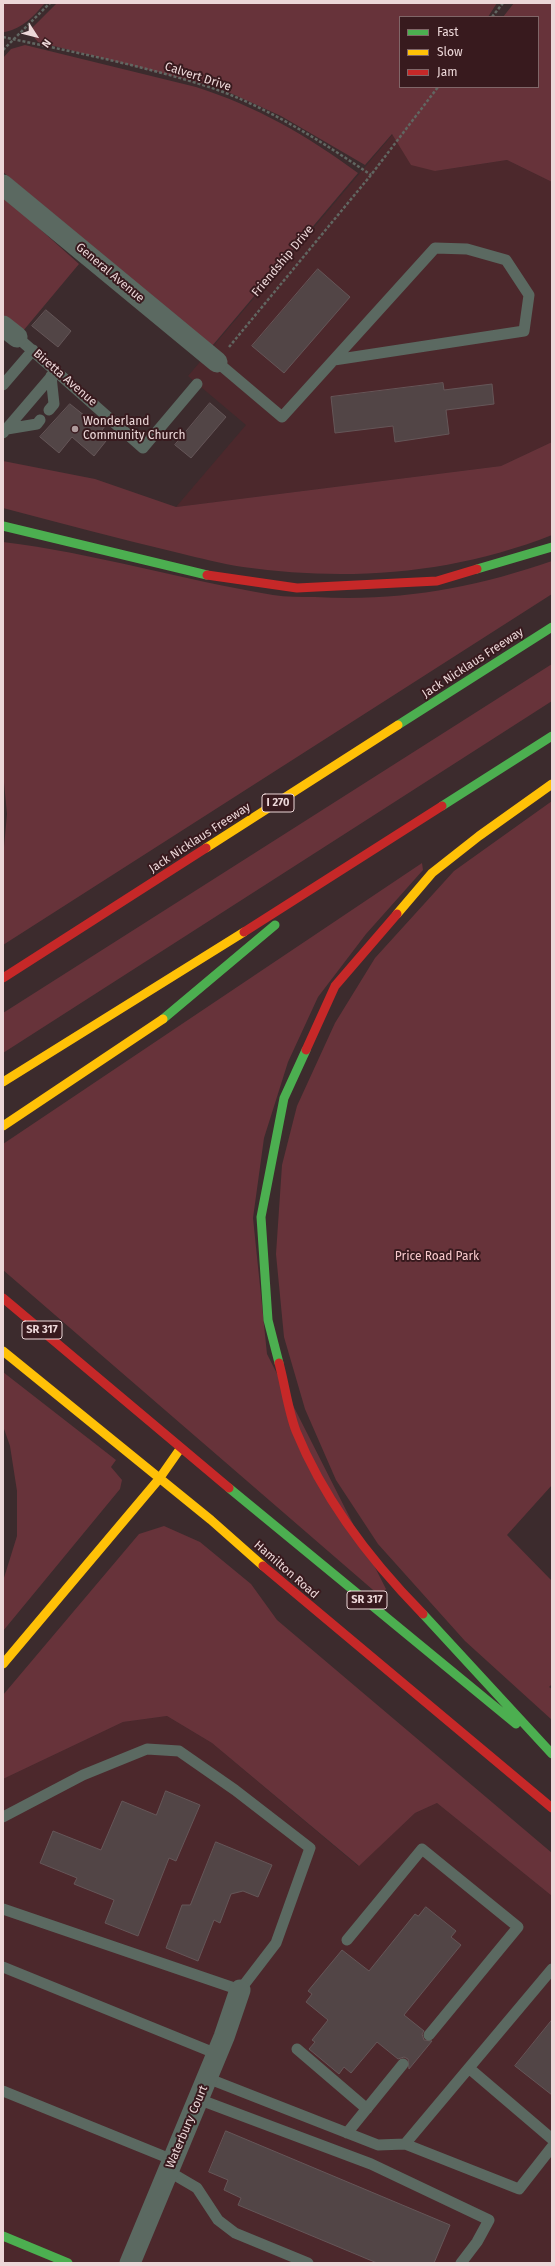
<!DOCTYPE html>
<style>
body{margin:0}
#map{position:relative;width:555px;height:2266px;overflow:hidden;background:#3c2b2d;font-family:"Fira Sans",sans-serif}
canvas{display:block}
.frame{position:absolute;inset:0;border:4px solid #ecd7d8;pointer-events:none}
.legend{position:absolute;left:399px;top:16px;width:140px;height:72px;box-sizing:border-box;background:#381a1e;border:1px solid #806668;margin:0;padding:5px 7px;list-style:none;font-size:12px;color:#ecd7d8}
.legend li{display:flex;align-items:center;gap:8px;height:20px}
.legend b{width:20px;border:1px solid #806668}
.north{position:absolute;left:16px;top:16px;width:40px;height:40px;-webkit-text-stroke:3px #381a1e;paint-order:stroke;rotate:126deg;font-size:11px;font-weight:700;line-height:16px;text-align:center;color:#ecd7d8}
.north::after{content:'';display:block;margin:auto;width:14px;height:18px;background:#ecd7d8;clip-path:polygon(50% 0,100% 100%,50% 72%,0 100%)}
</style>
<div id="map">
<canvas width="555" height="2266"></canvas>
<div class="frame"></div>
<ul class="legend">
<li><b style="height:5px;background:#4caf50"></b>Fast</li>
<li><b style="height:5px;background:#ffc107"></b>Slow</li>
<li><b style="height:5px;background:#c62828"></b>Jam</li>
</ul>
<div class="north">N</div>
</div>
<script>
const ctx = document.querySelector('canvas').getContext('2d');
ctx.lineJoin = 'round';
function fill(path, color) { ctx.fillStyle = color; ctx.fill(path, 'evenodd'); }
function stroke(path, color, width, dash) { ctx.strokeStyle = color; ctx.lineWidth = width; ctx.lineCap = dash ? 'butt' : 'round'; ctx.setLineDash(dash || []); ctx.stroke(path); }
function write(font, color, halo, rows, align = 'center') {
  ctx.font = font + ' "Fira Sans",sans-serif'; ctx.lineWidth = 4; ctx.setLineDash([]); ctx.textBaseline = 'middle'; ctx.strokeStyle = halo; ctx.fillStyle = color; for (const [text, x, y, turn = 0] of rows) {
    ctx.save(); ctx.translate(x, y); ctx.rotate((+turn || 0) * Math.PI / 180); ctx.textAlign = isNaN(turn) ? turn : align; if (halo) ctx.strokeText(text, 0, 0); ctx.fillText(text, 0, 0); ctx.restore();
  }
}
const built = new Path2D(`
 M393,134l42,37 72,-11 45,22v260l-51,24 -325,41 70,-82 -58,-49z
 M167,1716l45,27 146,123 57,-53 22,-10 115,93v367h-549v-484l120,-57z`);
const green = new Path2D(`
 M3,3h42c-12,14 -22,25 -40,29h-2z
 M57,3h440l-9,14h-88v70h138v-70h-35l11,-14h38v179l-45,-22 -72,11 -24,-6 -19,-31 -27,31 -84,-49 -64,-29 -179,-45 -6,-7v-7z
 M25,45l171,42c60,19 112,49 162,86l-146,173 -209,-174v-114l8,-9z
 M3,196l76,68 -56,67 -20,-16z
 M552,442v93c-99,39 -204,47 -309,32 -21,-3 -43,-9 -64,-14 -59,-14 -118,-30 -176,-45v-47l92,18 81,28 325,-41z
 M3,542c91,11 179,38 270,53 13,2 28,2 42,2 83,5 159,-9 237,-36v33l-549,351v-87l4,-44 -4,-42z
 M552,664v37l-549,352v-40z
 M552,801v684l-45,50 45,46v103l-3,3 3,2v31l-87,-79 -87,-97 -42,-64 -31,-71 -21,-72 -8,-83 6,-89 15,-59 38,-83 40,-65 79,-87z
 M422,863l1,7 -57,64 -48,63 -30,65 -24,76 -11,80 14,136 119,235 -6,7 -377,-326v-126z
 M3,1372l113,88 -5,7 11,13 -2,9 -117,142v-50l14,-45v-45l-7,-45 -7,-20z
 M164,1526l36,16 51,42 26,36 275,233v43l-115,-93 -22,10 -56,53 -147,-123 -45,-27 -44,6 -120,57v-84l136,-161z`);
const building = new Path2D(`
 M318,269l32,28 -66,76 -32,-27z
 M46,310l25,21 -13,16 -26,-21z
 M443,383l1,7 48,-6 2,20 -48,6 3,24 -54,8 -2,-16 -58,7 -4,-36z
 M210,403l16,14 -35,41 -16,-13z
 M70,404l20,16 4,-4 11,10 -3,4 2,3 -3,4 5,4 -12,15 -22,-19 -13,16 -19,-16z
 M166,1791l34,14 -24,56 -7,-3 -31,78 -33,-13 9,-23 -40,-16 3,-6 -37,-15 13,-32 48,19 21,-49 34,14z
 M216,1842l56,23 -14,32 -15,-6 -12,3 -11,29 -6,-3 -16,41 -32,-13 16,-43h8z
 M426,1907l30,24 -5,6 10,8 -57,70 20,16 -2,3 2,6 8,1 -23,28 -1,-10 -4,-2 -6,2 -21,-17 -26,31 -7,-6 -5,7 -30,-25 6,-7 -3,-2 16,-20 -22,-18 6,-8 -4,-3 34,-41 27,21 46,-57 3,2z
 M552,2020v75l-37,-29z
 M226,2131l224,94 -16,38h-57l-139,-58 3,-7 -17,-8 4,-10 -19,-8z`);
const path = new Path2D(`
 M492,17l11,-14
 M3,37c70,15 144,29 212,52 54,19 109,54 156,86
 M3,50l47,-47
 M229,347l142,-172 67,-88`);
const lane = new Path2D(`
 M17,337l126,111 54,-64
 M217,362l65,55 153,-169 32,1 39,11 23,35 -5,36 -190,29
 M3,385l30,-35
 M49,410l5,-6 -3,-28
 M7,429l30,-5 3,-4
 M3,433l53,-62
 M3,1817l80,-42 64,-26 32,2 56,39 75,58 -34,95 -36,47 -237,-81
 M347,1940l75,-91 96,78 -89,108
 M3,1967l214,87
 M297,2049l70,60
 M470,2069l82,70
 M207,2078l171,67 27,-1 114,45 33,-42
 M3,2091l170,69
 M198,2099l173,65 118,56 -12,22 -16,21
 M347,2133l56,-69
 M405,2144l147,-175
 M168,2171l29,17 21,32 17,13 73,30`);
const street = new Path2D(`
 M3,185l214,177
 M3,326l14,11
 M130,2263l94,-226 16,-47`);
const fast = new Path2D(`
 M3,526l204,49
 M477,569l75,-22
 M398,725l154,-98
 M442,806l110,-70
 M163,1019l112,-94
 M279,1363l-11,-43 -7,-103 23,-119 22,-48
 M229,1488l287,236
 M423,1614l129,140
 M3,2236l65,27`);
const slow = new Path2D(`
 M206,848l192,-123
 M397,914l35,-41 47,-37 73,-52
 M3,1082l241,-150
 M3,1126l160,-107
 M3,1351l208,169 52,46
 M3,1664l156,-185 21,-30`);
const jam = new Path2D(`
 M207,575l90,13 140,-7 40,-12
 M244,932l198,-126
 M3,978l203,-130
 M306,1050l29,-64 62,-72
 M3,1298l226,190
 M279,1363c6,22 9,47 17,68 28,69 75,130 127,183
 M263,1566l289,242`);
const markers = [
 [75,429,4,"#ae9b9c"]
];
const shields = [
 [278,803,32],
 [42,1330,40],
 [367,1600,40]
];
const shieldNames = [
 ["I 270",278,803],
 ["SR 317",42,1330],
 ["SR 317",367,1600]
];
const streetNames = [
 ["Calvert Drive",198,77,18],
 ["Friendship Drive",283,261,-50],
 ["General Avenue",110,273,40],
 ["Biretta Avenue",65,378,41],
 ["Jack Nicklaus Freeway",473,663,-33],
 ["Jack Nicklaus Freeway",200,838,-33],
 ["Hamilton Road",286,1570,41],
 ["Waterbury Court",187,2127,-67]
];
const poiNames = [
 ["Wonderland",83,422],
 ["Community Church",83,436]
];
const parkNames = [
 ["Price Road Park",437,1257]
];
fill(built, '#4c282c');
fill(green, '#67333a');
fill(building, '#524546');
stroke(building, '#655658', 1);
stroke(path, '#616661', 2.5, [3, 2]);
stroke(lane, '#5b6961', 11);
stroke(street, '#5b6961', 21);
stroke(fast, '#4caf50', 9);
stroke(slow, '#ffc107', 9);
stroke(jam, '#c62828', 9);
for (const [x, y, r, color] of markers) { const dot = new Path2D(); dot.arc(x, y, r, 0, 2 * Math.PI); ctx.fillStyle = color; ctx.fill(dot); stroke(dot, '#381a1e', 1.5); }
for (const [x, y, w] of shields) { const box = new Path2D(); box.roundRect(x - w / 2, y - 9, w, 18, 3); ctx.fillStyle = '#381a1e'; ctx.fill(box); stroke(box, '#ecd7d8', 1); }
write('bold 11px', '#ecd7d8', null, shieldNames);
write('12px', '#ecd7d8', '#381a1e', streetNames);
write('12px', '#ecd7d8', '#381a1e', poiNames, 'left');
write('12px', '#f8c9cc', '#381a1e', parkNames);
</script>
